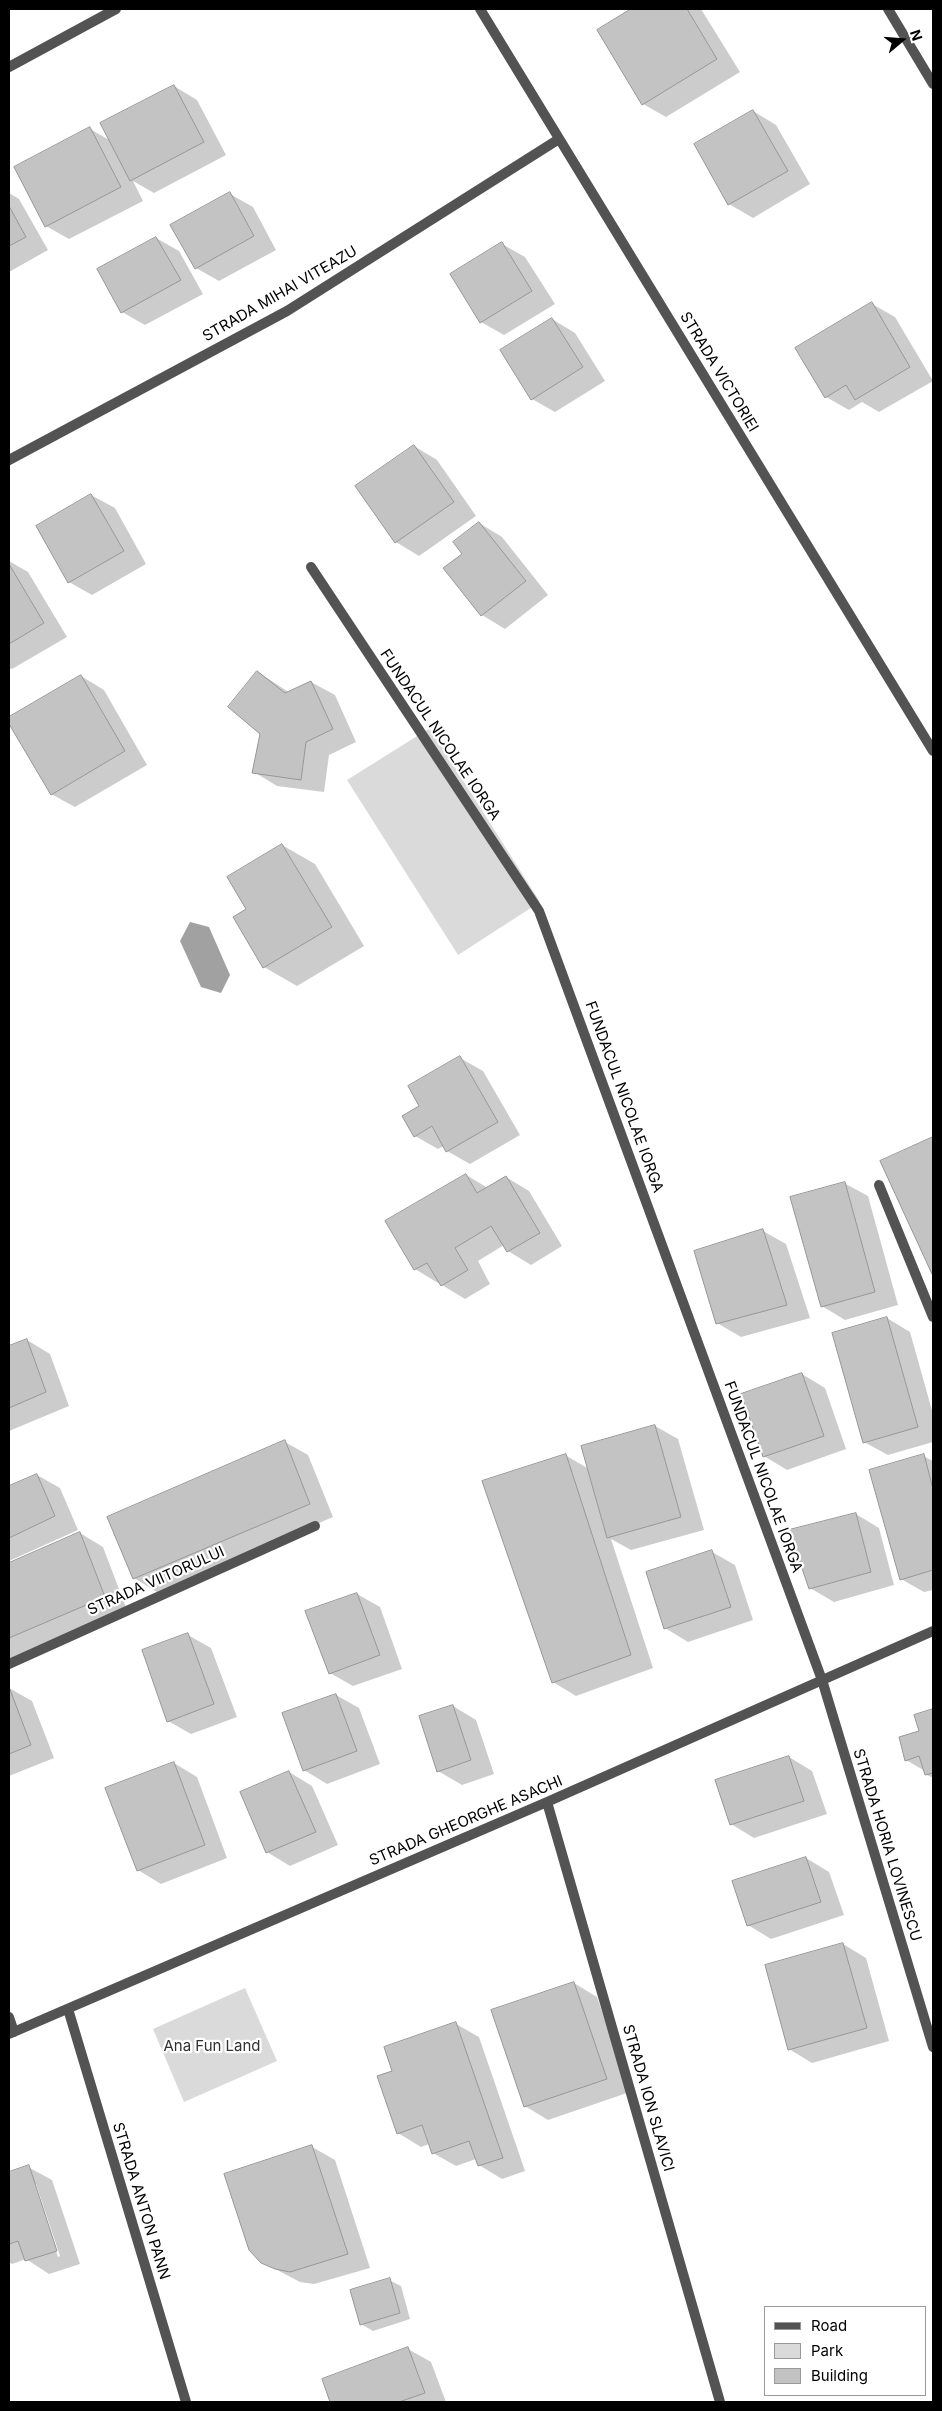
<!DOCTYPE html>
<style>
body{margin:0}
#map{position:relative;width:942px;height:2411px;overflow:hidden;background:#fff;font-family:Inter,sans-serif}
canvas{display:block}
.frame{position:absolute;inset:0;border:10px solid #000;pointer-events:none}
.legend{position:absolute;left:764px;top:2306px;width:162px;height:90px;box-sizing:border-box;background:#fff;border:1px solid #999;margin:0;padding:6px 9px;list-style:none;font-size:15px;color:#000}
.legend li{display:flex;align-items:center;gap:10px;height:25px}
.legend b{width:25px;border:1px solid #999}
.north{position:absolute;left:877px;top:15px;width:50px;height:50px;-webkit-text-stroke:4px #fff;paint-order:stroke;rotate:72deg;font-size:14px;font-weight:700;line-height:20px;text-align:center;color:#000}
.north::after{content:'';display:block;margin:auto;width:18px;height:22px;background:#000;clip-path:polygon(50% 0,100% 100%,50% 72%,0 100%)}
</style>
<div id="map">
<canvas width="942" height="2411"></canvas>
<div class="frame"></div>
<ul class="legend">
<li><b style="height:6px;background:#535353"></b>Road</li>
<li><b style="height:14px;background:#dadada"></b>Park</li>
<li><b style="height:14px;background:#c3c3c3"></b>Building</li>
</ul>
<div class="north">N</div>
</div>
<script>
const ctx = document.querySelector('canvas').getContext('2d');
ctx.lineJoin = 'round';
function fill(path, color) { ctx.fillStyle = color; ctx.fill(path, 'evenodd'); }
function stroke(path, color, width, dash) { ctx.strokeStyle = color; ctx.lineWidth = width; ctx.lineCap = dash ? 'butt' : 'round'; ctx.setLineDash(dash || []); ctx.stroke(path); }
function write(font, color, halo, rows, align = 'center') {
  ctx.font = font + ' Inter,sans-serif'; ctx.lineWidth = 4.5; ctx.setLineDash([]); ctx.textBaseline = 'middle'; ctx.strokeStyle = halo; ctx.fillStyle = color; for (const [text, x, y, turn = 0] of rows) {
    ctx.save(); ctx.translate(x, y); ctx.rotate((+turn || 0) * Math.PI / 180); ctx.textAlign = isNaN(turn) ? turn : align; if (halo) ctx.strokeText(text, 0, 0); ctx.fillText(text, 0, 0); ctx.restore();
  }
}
const green = new Path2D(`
 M430,728l110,174 -82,53 -111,-175z
 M245,1988l32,73 -93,41 -31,-73z`);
const water = new Path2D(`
 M190,922l19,5 21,48 -9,18 -20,-6 -21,-46z`);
const shadow = new Path2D(`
 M633,9h68l39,63 -74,45 -23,-13 -45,-74z
 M174,86l23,14 29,55 -72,38 -21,-12 10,20 -74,38 -23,-13 44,-97 21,12z
 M753,111l23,14 34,59 -57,34 -24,-14z
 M9,193l10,6 29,51 -39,22z
 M230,194l23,13 23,43 -57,31 -23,-13z
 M156,238l23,13 24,43 -58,31 -23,-13z
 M502,244l23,13 30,47 -51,31 -23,-13z
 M872,304l23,13 38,64 -54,31 -17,-10 -13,8 -23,-13z
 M552,319l23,14 30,48 -50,31 -23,-13z
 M414,446l23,14 39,56 -57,40 -23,-14 -39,-56z
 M91,495l24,13 31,56 -54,31 -23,-13z
 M479,523l23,14 46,58 -43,34 -23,-14 -18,-61z
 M9,561l19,11 39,65 -55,32 -3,-1z
 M258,672l32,21 21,-11 24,13 21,47 -27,13 -5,37 -47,-6 -23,-14 7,-38z
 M81,676l23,14 43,75 -72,42 -24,-13 -42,-75z
 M282,845l33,19 49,82 -67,40 -33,-19 -16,-57z
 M460,1058l23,13 37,64 -50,29 -23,-13 -3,-5 -6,3 -23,-13 6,-30z
 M933,1138v135l-51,-111z
 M466,1175l22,13 18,-11 23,14 33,55 -31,19 -23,-14 -4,-6 -26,16 12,23 -25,15 -23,-14 -2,-3 -2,1 -23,-14z
 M844,1183l24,13 30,109 -53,15 -23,-14z
 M763,1231l23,13 24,74 -69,19 -24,-14z
 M887,1318l23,14 23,82v28l-45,13 -24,-13z
 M27,1340l23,14 19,52 -60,25v-84z
 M802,1374l23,14 21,61 -59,21 -23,-14z
 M655,1426l23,13 26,91 -73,20 -20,-11 42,129 -77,28 -23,-14 12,-227 24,14z
 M285,1442l23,13 25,62 -176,75 -23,-14z
 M923,1456l10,5v129l-9,2 -23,-13z
 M37,1475l23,13 18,42 -69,31v-74z
 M856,1514l23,14 15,57 -60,17 -24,-14z
 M80,1533l23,14 24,63 -118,51v-97z
 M712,1552l23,13 18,55 -65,22 -23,-14z
 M357,1594l23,13 22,62 -49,17 -23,-13z
 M188,1635l23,13 26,69 -46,17 -23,-13z
 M9,1688l23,13 22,57 -45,18z
 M336,1695l23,13 21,56 -53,20 -23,-14z
 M453,1706l23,14 18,54 -32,11 -24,-14z
 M933,1710v68l-6,-3 -2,-4 -19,-11 15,-28 -5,-17z
 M789,1757l23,14 15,43 -73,24 -23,-14z
 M174,1763l23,14 30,81 -66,26 -23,-14z
 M289,1772l23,14 26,59 -48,21 -23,-14z
 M806,1858l23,14 15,43 -73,24 -23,-14z
 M843,1944l23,14 23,83 -77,22 -23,-14z
 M574,1983l23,14 33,95 -82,28 -23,-14z
 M456,2024l23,13 46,134 -23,8 -23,-14 -3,-6 -20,7 -23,-13 -4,-9 -8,3 -23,-14 -5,-62z
 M312,2147l23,13 35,108 -56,16 -14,-2 -38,-20z
 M28,2167l24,13 28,84 -31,10 -23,-15 -14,5 -3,-2v-89zM34,2184h2l24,72 -2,1z
 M389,2280l12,6 9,33 -37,12 -12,-7z
 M408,2349l23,13 15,40h-114l-8,-22z`);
const building = new Path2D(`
 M631,9h56l30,50 -75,46 -45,-75z
 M174,85l30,57 -74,39 -30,-58z
 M753,110l35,61 -60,34 -34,-61z
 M90,127l31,60 -76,40 -31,-60z
 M230,192l24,44 -59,33 -25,-44z
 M9,206l17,31 -17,9z
 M156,237l25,43 -60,33 -24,-44z
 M502,242l30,49 -52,32 -30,-49z
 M872,302l38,65 -55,33 -9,-15 -21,13 -30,-50z
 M552,318l31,49 -52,33 -31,-50z
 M414,445l40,57 -59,41 -40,-57z
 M91,494l33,57 -56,32 -32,-57z
 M479,522l47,59 -45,35 -38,-48 19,-14 -9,-12z
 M9,564l35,59 -35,21z
 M257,671l28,22 26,-12 22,48 -27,13 -5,38 -49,-7 8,-39 -32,-27z
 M81,675l44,76 -74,44 -42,-71v-7z
 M282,844l50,83 -69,41 -30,-51 13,-8 -19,-32z
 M460,1056l38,66 -52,30 -14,-26 -18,11 -12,-21 17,-10 -11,-20z
 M933,1137v136l-1,1 -52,-113z
 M466,1174l11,19 29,-17 34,57 -33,19 -16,-26 -36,22 13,22 -27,16 -14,-23 -13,7 -29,-49z
 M845,1182l30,110 -54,15 -31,-110z
 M763,1229l24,76 -71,19 -22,-73z
 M887,1317l31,110 -55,16 -31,-110z
 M27,1339l19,53 -37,16v-62z
 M802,1373l22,63 -61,21 -22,-63z
 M655,1425l26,92 -74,21 -26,-92z
 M285,1440l25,64 -177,75 -26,-62z
 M566,1454l65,201 -79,28 -70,-202z
 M924,1454l9,35v81l-33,10 -31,-110z
 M37,1474l18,42 -46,22v-52z
 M856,1513l15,59 -62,17 -20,-59z
 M80,1532l25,65 -96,41v-75z
 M712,1550l19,57 -67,22 -18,-57z
 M357,1593l23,62 -51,19 -24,-63z
 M188,1633l26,71 -47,18 -25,-72z
 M9,1687l22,58 -22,9z
 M336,1694l21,57 -54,20 -21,-58z
 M453,1705l18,55 -34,12 -18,-56z
 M933,1709v64l-8,2 -6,-19 -14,5 -6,-24 20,-6 -5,-16z
 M789,1756l15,45 -74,24 -15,-45z
 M174,1762l31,83 -68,26 -32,-83z
 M289,1771l27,61 -50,21 -26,-61z
 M806,1857l15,45 -74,24 -15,-45z
 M843,1943l24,85 -79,22 -23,-85z
 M574,1982l33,97 -83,28 -33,-97z
 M456,2022l47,136 -25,8 -9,-25 -37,13 -10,-29 -25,9 -20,-58 15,-5 -8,-24z
 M312,2145l36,109 -58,18 -15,-3 -14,-6 -12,-13 -25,-76z
 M29,2165l28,86 -32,10 -7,-20 -9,3v-72z
 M390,2278l10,35 -40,12 -10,-35z
 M408,2347l17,46 -26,9h-69l-8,-23z`);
const lane = new Path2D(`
 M879,1185l54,132`);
const street = new Path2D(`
 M480,9l453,742
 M888,9l45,75
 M9,67l107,-58
 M9,460l278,-149 272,-172
 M311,567l228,344 283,769 111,367
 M9,1664l306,-138
 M547,1802l173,600
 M68,2009l118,393
 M9,2017l5,15
 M9,2034l538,-232 386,-171`);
const streetNames = [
 ["STRADA MIHAI VITEAZU",280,294,-30],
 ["STRADA VICTORIEI",719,372,59],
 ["FUNDACUL NICOLAE IORGA",440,735,56],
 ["FUNDACUL NICOLAE IORGA",624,1097,70],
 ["FUNDACUL NICOLAE IORGA",763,1477,70],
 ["STRADA VIITORULUI",156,1581,-24],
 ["STRADA GHEORGHE ASACHI",466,1821,-23],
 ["STRADA HORIA LOVINESCU",887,1845,73],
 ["STRADA ION SLAVICI",648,2098,74],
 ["STRADA ANTON PANN",141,2201,73]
];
const parkNames = [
 ["Ana Fun Land",212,2046]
];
fill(green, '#dadada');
fill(water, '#a1a1a1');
fill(shadow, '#0003');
fill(building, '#c3c3c3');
stroke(building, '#979797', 1);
stroke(lane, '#535353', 10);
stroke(street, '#535353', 10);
write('15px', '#000', '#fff', streetNames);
write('15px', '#313131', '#fff', parkNames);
</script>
